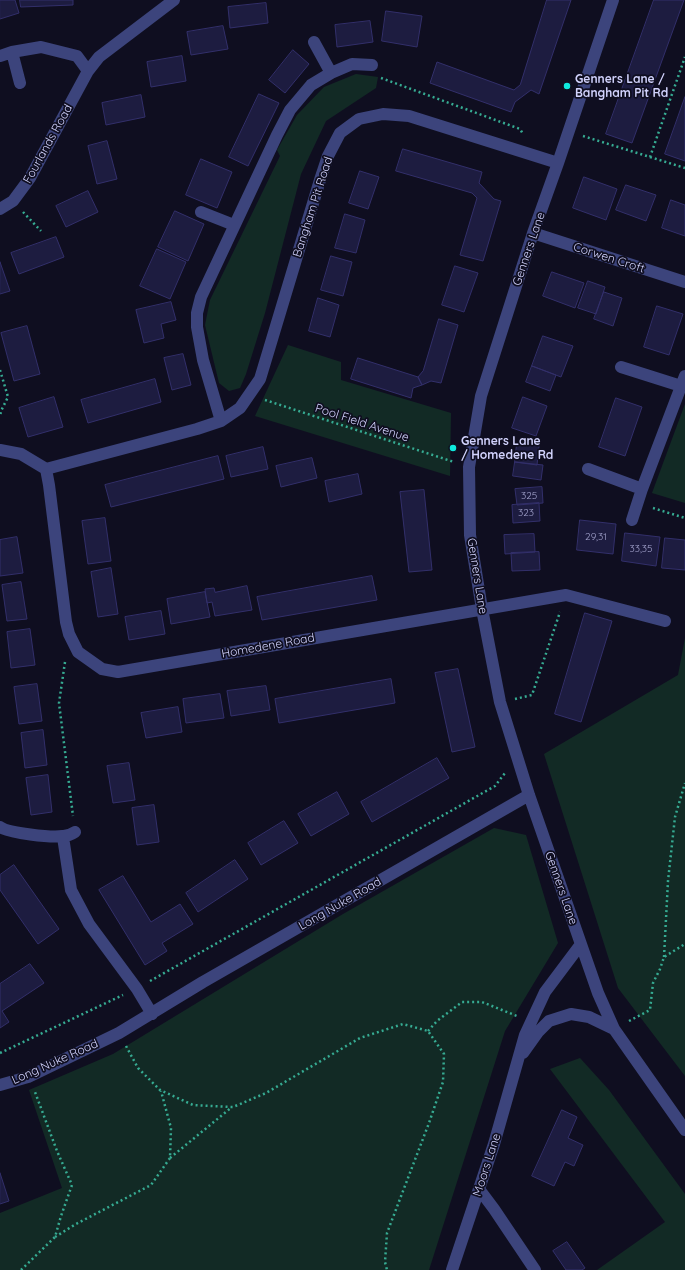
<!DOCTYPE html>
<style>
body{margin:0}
canvas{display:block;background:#0f0e20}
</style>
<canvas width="685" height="1270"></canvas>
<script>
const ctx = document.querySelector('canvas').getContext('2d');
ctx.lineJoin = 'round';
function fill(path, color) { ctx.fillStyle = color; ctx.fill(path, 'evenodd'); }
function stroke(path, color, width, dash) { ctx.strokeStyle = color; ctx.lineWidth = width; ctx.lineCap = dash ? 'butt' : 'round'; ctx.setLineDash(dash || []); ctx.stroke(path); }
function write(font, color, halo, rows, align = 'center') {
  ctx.font = font + ' Quicksand,sans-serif'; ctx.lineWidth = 3.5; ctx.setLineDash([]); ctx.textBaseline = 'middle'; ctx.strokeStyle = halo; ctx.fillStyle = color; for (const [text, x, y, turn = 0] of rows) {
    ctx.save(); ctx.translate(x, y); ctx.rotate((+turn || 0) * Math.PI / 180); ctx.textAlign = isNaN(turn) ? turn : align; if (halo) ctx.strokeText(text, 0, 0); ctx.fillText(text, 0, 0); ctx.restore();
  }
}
const green = new Path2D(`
 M356,74l22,3 -2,11 -50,33 -25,53 -36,139 -19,61 -6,14 -11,3 -10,-8 -14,-58 5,-25 70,-144 -3,-6 20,-35 27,-28z
 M288,345l53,17v18l110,33 -1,63 -195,-60z
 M685,404v99l-33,-10z
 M685,638v438l-67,-88 -74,-234 134,-79z
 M494,828l32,7 32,108 -53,88 -76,239h-429v-57l62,-25 -33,-98 84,-36 230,-140z
 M580,1058l29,32 76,104v76h-88l68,-48 -115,-153z`);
const building = new Path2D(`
 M0,0h15l4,13 -19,6z
 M20,0h53v5l-52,2z
 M547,0h24l-32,94 -8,-4 -16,12 -4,10 -81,-29 7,-21 77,28 6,-5z
 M654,0h30l-52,143 -26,-9z
 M266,3l2,20 -38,5 -2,-21z
 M386,11l36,5 -5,31 -35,-6z
 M370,21l3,21 -36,5 -2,-22z
 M223,26l5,23 -37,6 -4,-23z
 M293,50l16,14 -24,29 -16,-13z
 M182,56l4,25 -35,6 -4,-25z
 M259,94l20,9 -31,63 -19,-9z
 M141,95l4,22 -39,8 -4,-22z
 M685,97v64l-20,-7z
 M107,141l10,38 -20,5 -9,-38z
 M403,149l79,23 -3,11 15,16 7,2 -18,60 -23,-6 17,-57 -5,-5 -76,-22z
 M201,159l31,13 -15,36 -31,-13z
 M360,171l19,6 -11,32 -19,-6z
 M584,177l33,12 -11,31 -33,-12z
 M626,185l30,10 -10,26 -30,-11z
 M88,191l10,21 -32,15 -10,-21z
 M671,200l14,5v31l-23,-8z
 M175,211l29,13 -16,37 -30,-14z
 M345,214l20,6 -9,33 -21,-5z
 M56,237l8,20 -45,17 -8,-21z
 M157,249l29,13 -16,37 -30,-13z
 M331,256l21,6 -9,34 -22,-6z
 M0,262l10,29 -10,3z
 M455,266l23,7 -14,39 -22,-7z
 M552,272l32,11 -9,25 -32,-12z
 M588,281l17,6 -9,27 -18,-6z
 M604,292l18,6 -9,28 -19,-7z
 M318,298l21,7 -9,32 -21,-6z
 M171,302l5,18 -15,4 3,14 -20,5 -8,-33z
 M657,306l26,8 -14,41 -25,-8z
 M439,319l19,6 -17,58 -10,-2 -9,4 -4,-8 5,-6z
 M27,326l13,48 -26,7 -13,-48z
 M543,336l30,10 -12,31 -29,-11z
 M183,354l8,31 -19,5 -8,-32z
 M358,358l60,19 4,8 -9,3 -2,10 -60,-19z
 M532,366l24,9 -6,16 -24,-9z
 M155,379l6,23 -73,21 -7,-23z
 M54,397l9,30 -35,10 -9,-29z
 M523,397l24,9 -11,30 -24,-8z
 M616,398l26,9 -17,49 -26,-9z
 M517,444l22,2 -2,19 -22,-3z
 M263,447l5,22 -37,8 -5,-21z
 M218,456l6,23 -113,28 -6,-22z
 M312,458l5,20 -36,9 -5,-21z
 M515,462l28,3 -2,15 -28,-4z
 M358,474l4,20 -33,8 -4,-21z
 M542,487l1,16 -26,2 -2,-16z
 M424,490l8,80 -23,2 -9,-80z
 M539,503l1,18 -27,2 -1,-18z
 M105,518l6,43 -23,3 -6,-43z
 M580,520l36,4 -3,30 -36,-4z
 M625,533l35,4 -4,29 -34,-5z
 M534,534l1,18 -30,2 -1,-19z
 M17,537l6,36 -23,3v-36z
 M665,538l20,2v30l-23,-2z
 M539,552l1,18 -28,1 -1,-18z
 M111,568l7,46 -20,3 -7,-45z
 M372,576l5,24 -115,20 -5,-23z
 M21,582l6,37 -20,2 -5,-36z
 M247,586l5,24 -37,6 -3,-14 -5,1 -2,-14 9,-1 1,4z
 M205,592l5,25 -39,7 -4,-25z
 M161,611l4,23 -36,6 -4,-23z
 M585,613l27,8 -31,101 -26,-8z
 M30,629l5,36 -24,3 -4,-36z
 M458,669l17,78 -23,5 -17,-79z
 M391,679l4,24 -116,20 -4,-24z
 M37,684l5,37 -23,3 -5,-37z
 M266,686l4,24 -39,6 -4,-25z
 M220,694l4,24 -38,5 -3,-24z
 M178,707l4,25 -36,6 -5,-25z
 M43,730l4,35 -22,3 -4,-35z
 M437,758l12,20 -77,44 -11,-20z
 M129,763l6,37 -22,3 -6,-37z
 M48,775l4,37 -21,3 -5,-37z
 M337,792l12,22 -38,22 -13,-22z
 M154,805l5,37 -22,3 -5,-37z
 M284,821l14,22 -37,22 -13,-22z
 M235,860l13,19 -50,33 -12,-19z
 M14,865l45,64 -21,15 -38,-54v-15z
 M123,876l28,46 29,-18 13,20 -31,19 5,8 -22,14 -46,-75z
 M30,964l14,19 -42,28 7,11 -9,6v-44z
 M562,1110l15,7 -9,21 15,7 -9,21 -9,-4 -11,24 -22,-10z
 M0,1173l9,28 -9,3z
 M567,1242l18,26 -3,2h-16l-13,-19z`);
const path = new Path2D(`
 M381,78l139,51 3,5
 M583,136l67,21 35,-100
 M650,157l35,11
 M23,212l18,19
 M0,370l8,27 -7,14 -1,6
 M265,400l189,62
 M653,508l32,10
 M65,662l-6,41 14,113
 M515,699l17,-4 28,-83
 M664,957l4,-76 7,-64 10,-34
 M150,981l345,-195 10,-13
 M629,1021l21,-11 3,-27 7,-14 4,-12 21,-13
 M428,1031l9,-10 25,-19h20l35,14
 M126,1046l12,22 22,22 33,15 40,2 33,-14 94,-55 43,-14 25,7 16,23 -1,28 -14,41 -42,110 -2,29 2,8
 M0,1053l123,-58
 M170,1158l62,-51
 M55,1237l21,-13 75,-39 19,-27 1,-30 -10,-37
 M21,1270l34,-33 6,-21 11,-31 -15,-34 -22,-59`);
const minor = new Path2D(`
 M613,0l-55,163 -25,70 -52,163 -12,71 1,68 12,74 18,93 29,93 69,198 16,36 71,101
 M314,42l17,31
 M12,52l8,31
 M0,56l12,-4 29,-5 36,9 11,15
 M0,209l13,-8 17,-23 58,-107 11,-14 75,-57
 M201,212l33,13
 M533,233l152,49
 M621,367l60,19
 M221,421l-18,-61 -6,-33v-14l4,-16 76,-162 13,-25 21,-25 20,-12 21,-9 20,1
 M0,450l21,4 25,15 151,-40 24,-8 19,-13 20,-29 60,-199 8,-24 12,-23 19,-14 24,-5 26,2 149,47
 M46,469l3,16 17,137 3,12 9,18 24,17 16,3 448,-77 99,26
 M588,469l54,20
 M632,520l10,-31 43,-113
 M0,827c8,6 52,11 63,9 4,0 9,-2 12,-4
 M63,837l8,53 18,34 48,65 15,25
 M523,1053l15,-21 11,-11 22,-7 18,3 25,12
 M0,1085l28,-8 91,-44 84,-51 326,-187
 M479,1189l15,20 41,61
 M452,1270l42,-126 31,-109 20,-43 36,-48`);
const markers = [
 [567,86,4,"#0feade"],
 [453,448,4,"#0feade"]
];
const numberNames = [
 ["325",529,496],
 ["323",526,513],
 ["29,31",596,537],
 ["33,35",641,549]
];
const poiNames = [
 ["Genners Lane /",575,79],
 ["Bangham Pit Rd",575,93],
 ["Genners Lane",461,441],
 ["/ Homedene Rd",461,455]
];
const streetNames = [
 ["Fourlands Road",48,144,-61],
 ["Bangham Pit Road",313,207,-72],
 ["Genners Lane",529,249,-71],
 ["Corwen Croft",609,258,18],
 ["Pool Field Avenue",362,423,18],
 ["Genners Lane",477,576,81],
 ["Homedene Road",268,646,-10],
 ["Genners Lane",561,888,71],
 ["Long Nuke Road",340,904,-30],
 ["Long Nuke Road",55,1062,-24],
 ["Moors Lane",487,1165,-72]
];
fill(green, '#122a25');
fill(building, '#1d1c40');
stroke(building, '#322f6a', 1);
stroke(path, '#36ab92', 2.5, [2, 3]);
stroke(minor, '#3c447c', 12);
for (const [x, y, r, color] of markers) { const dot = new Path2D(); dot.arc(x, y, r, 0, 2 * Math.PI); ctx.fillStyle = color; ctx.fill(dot); stroke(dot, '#0f0e20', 1.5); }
write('10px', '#a4a4cd', null, numberNames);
write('bold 12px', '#d1d2fc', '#0f0e20', poiNames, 'left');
write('12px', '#d1d2fc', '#0f0e20', streetNames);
</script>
